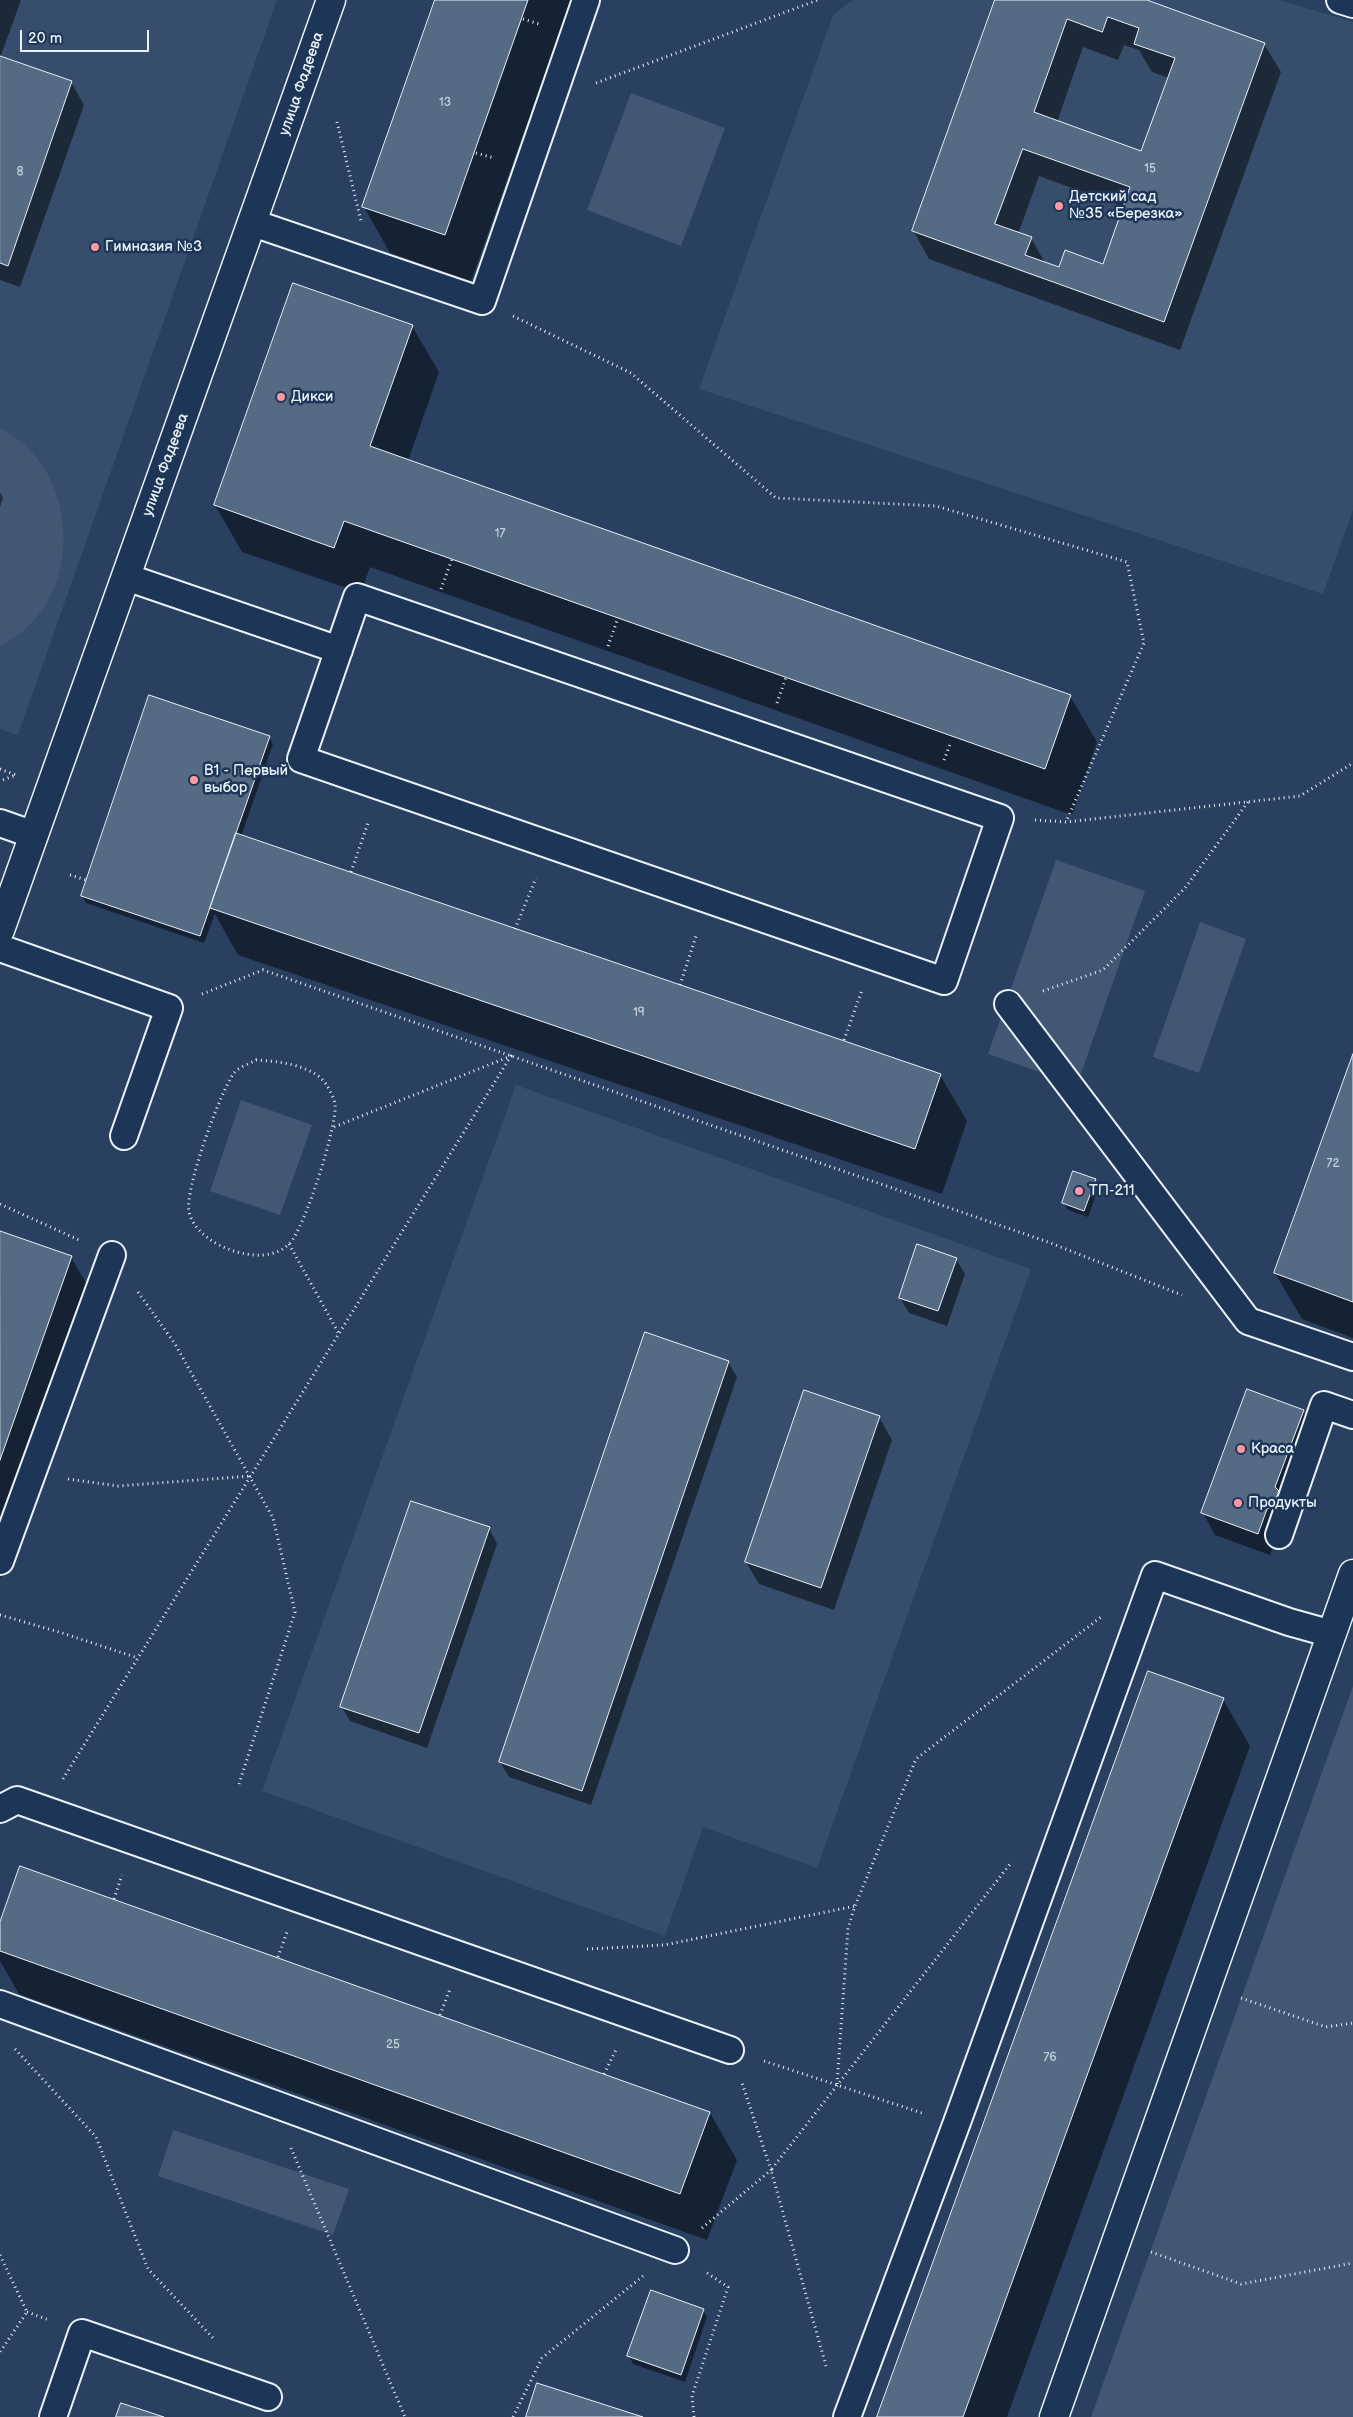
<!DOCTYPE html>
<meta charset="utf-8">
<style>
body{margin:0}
#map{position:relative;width:1353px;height:2417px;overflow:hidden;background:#294061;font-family:"Balsamiq Sans",sans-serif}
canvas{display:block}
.scale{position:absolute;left:20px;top:30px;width:129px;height:22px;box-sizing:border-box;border:2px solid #e8f1f8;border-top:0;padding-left:6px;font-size:15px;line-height:18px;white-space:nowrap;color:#e8f1f8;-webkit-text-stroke:4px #1d3557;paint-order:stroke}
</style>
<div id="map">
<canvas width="1353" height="2417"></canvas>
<div class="scale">20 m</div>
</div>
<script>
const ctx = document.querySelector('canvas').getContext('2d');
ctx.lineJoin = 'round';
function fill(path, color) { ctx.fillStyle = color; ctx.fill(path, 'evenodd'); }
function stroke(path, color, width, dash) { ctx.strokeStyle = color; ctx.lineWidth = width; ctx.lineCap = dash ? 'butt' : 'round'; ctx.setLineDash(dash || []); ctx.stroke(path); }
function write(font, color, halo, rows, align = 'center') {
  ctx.font = font + ' "Balsamiq Sans",sans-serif'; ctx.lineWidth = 5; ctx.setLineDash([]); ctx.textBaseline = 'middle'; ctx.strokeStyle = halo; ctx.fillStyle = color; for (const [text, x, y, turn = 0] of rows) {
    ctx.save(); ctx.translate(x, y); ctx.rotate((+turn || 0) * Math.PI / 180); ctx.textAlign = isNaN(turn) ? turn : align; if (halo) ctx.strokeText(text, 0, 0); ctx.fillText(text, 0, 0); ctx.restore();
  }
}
const built = new Path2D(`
 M0,0h277l-259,735 -18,-6z
 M853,0h427l73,22v488l-30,84 -624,-205 134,-374z
 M516,1085l515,184 -214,599 -114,-41 -38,109 -403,-145z`);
const green = new Path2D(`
 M631,93l94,35 -44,118 -94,-36z
 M0,428c84,42 86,177 0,218z
 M1056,860l89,31 -68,194 -89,-31z
 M1200,922l46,17 -47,134 -46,-16z
 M241,1100l71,25 -32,90 -70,-24z
 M1353,1686v731h-262z
 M173,2130l176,59 -16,46 -175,-59z`);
const shadow = new Path2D(`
 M0,0h21l-21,58 71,24 13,23 -64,182 -20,-7z
 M436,0h135l-100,281 -81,-28 -26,-46z
 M997,0h147l120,44 17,28 -101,278 -251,-91 -16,-29zM1124,45l15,5 13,22 17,6 -27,75 -85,-31 26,-75 35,13zM1039,176l86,31 -21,58 -44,4 -15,-6 -14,-25 -13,-4zM930,236l109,40v2l-109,-40z
 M412,326l27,46 -31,89 662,235 27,46 -25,73 -702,-248 -9,26 -119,-41 -27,-47z
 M0,492l3,6 -3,9z
 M269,737l4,7 -32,93 699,238 27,46 -25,73 -704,-239 -23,-41 -11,29 -118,-40 -4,-7z
 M1353,1058v280l-51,-19 -27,-46z
 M1095,1180l4,7 -11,30 -20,-7 -5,-7z
 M0,1232l71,25 27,47 -98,275z
 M956,1259l9,15 -18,52 -38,-13 -9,-15z
 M728,1362l9,15 -146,428 -82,-28 -9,-15z
 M1303,1411l13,22 -46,122 -55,-20 -12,-22z
 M879,1417l13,23 -58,170 -75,-26 -13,-22z
 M489,1528l8,16 -70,204 -77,-27 -9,-15z
 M1223,1699l27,47 -243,671h-129z
 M21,1867l689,246 27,47 -30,80 -688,-246 -19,-33v-36z
 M703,2310l4,7 -22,65 -52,-18 -4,-8z`);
const building = new Path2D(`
 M435,0h93l-83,235 -83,-28z
 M995,0h152l118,43 -101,279 -252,-91zM1108,17l31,11 -5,16 41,14 -34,93 -107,-39 33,-93 35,13zM1023,149l107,38 -27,77 -38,-14 -6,17 -34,-12 7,-18 -37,-13z
 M0,56l72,25 -64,185 -8,-3z
 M293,283l120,42 -43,121 701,249 -26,74 -701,-248 -10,27 -120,-43z
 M149,695l121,41 -70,200 -119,-40z
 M236,833l705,241 -26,75 -705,-241z
 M1353,1054v248l-79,-29z
 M1073,1171l23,8 -12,32 -22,-8z
 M0,1231l72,25 -72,204z
 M917,1244l40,14 -19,53 -39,-13z
 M645,1332l84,29 -147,430 -83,-29z
 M1247,1389l57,21 -29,77 5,5 -1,9 -5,6 -7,2 -9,25 -57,-21z
 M804,1390l76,26 -59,172 -76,-26z
 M411,1501l79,26 -71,206 -79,-26z
 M1148,1671l76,27 -261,719h-86z
 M20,1866l690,246 -30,82 -680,-243v-29z
 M651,2290l53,19 -23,66 -54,-19z
 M537,2383l106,34h-117z
 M121,2403l43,14h-48z`);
const path = new Path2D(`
 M523,19l16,5
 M596,83l222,-83
 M337,122l24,99
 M476,153l18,5
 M513,316l118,57 145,125 160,8 191,56 17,81 -78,179
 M441,589l11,-30
 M608,646l10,-28
 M777,703l9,-26
 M944,760l7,-18
 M0,769l16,6 -16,6
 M1035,820l31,2 234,-26 53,-33
 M351,872l18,-52
 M70,875l16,5
 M515,929l21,-51
 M680,985l17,-52
 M1043,991l60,-21 82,-82 63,-86
 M202,994l61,-24 785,272 134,53
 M844,1040l18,-50
 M256,1060c21,1 57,5 70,24 3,5 9,15 9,21 2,22 -30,122 -45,138 -20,21 -57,11 -78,-2 -10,-7 -20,-16 -23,-29 -5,-21 31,-120 45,-139 5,-6 15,-9 22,-13z
 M0,1204l79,36
 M289,1244l50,90
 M138,1292l37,52 98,174 22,94 -57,175
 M68,1479l50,7 133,-10
 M0,1615l59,17 79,26
 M63,1779l448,-723 -177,71
 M114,1899l8,-24
 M587,1949l77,-4 191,-39
 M278,1957l9,-25
 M1241,1998l85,29 27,-4
 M440,2015l10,-26
 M15,2049l81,88 52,132 65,69
 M764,2061l158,52
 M604,2074l13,-26
 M837,2084l11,-156 7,-22 61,-147 185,-142
 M291,2148l114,269
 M702,2228l69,-58 -29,-87
 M1151,2252l90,32 112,-21
 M0,2255l27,57 -27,40
 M27,2312l22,8
 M826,2366l-55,-196 239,-306
 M513,2417l29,-59 101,-82
 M694,2417l-2,-21 36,-109 -24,-16`);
const service = new Path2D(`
 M1340,0l13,4
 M253,223l229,78 104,-301
 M126,577l213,73
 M357,597l643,221 -56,163 -643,-222z
 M0,823l34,12
 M0,948l169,60 -45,128
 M1008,1004l240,317 105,36
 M1279,1535l45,-130 29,10
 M0,1561l112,-306
 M0,1809l17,-9 713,250
 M0,2004l675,246
 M53,2417l29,-84 186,64
 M847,2417l109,-292 199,-550 134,47 43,12`);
const tertiary = new Path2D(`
 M0,930l331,-930
 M1054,2417l299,-843`);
const markers = [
 [1059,206,5,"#ff9aa2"],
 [95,247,5,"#ff9aa2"],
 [281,397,5,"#ff9aa2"],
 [194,780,5,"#ff9aa2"],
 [1079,1191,5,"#ff9aa2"],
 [1241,1449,5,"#ff9aa2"],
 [1238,1503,5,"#ff9aa2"]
];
const numberNames = [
 ["13",445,103],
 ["15",1150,169],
 ["8",20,172],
 ["17",500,534],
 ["19",639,1013],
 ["72",1333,1164],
 ["25",393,2045],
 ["76",1050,2058]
];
const streetNames = [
 ["улица Фадеева",302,84,-71],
 ["улица Фадеева",166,465,-70]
];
const poiNames = [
 ["Детский сад",1069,197],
 ["№35 «Березка»",1069,214],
 ["Гимназия №3",105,247],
 ["Дикси",291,397],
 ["В1 - Первый",204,771],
 ["выбор",204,788],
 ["ТП-211",1089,1191],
 ["Краса",1251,1449],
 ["Продукты",1248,1503]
];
fill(built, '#364d6b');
fill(green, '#415774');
fill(shadow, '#0007');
fill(building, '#556a83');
stroke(building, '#e8f1f8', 1);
stroke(service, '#e8f1f8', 30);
stroke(tertiary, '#e8f1f8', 31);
stroke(path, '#e8f1f8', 3, [1, 4]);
stroke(service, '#1d3557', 26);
stroke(tertiary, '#1d3557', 28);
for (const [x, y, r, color] of markers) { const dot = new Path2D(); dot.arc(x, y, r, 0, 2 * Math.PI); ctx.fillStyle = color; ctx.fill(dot); stroke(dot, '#1d3557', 2); }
write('12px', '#c3cfdb', null, numberNames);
write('15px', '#e8f1f8', '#1d3557', streetNames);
write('15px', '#e8f1f8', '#1d3557', poiNames, 'left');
</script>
